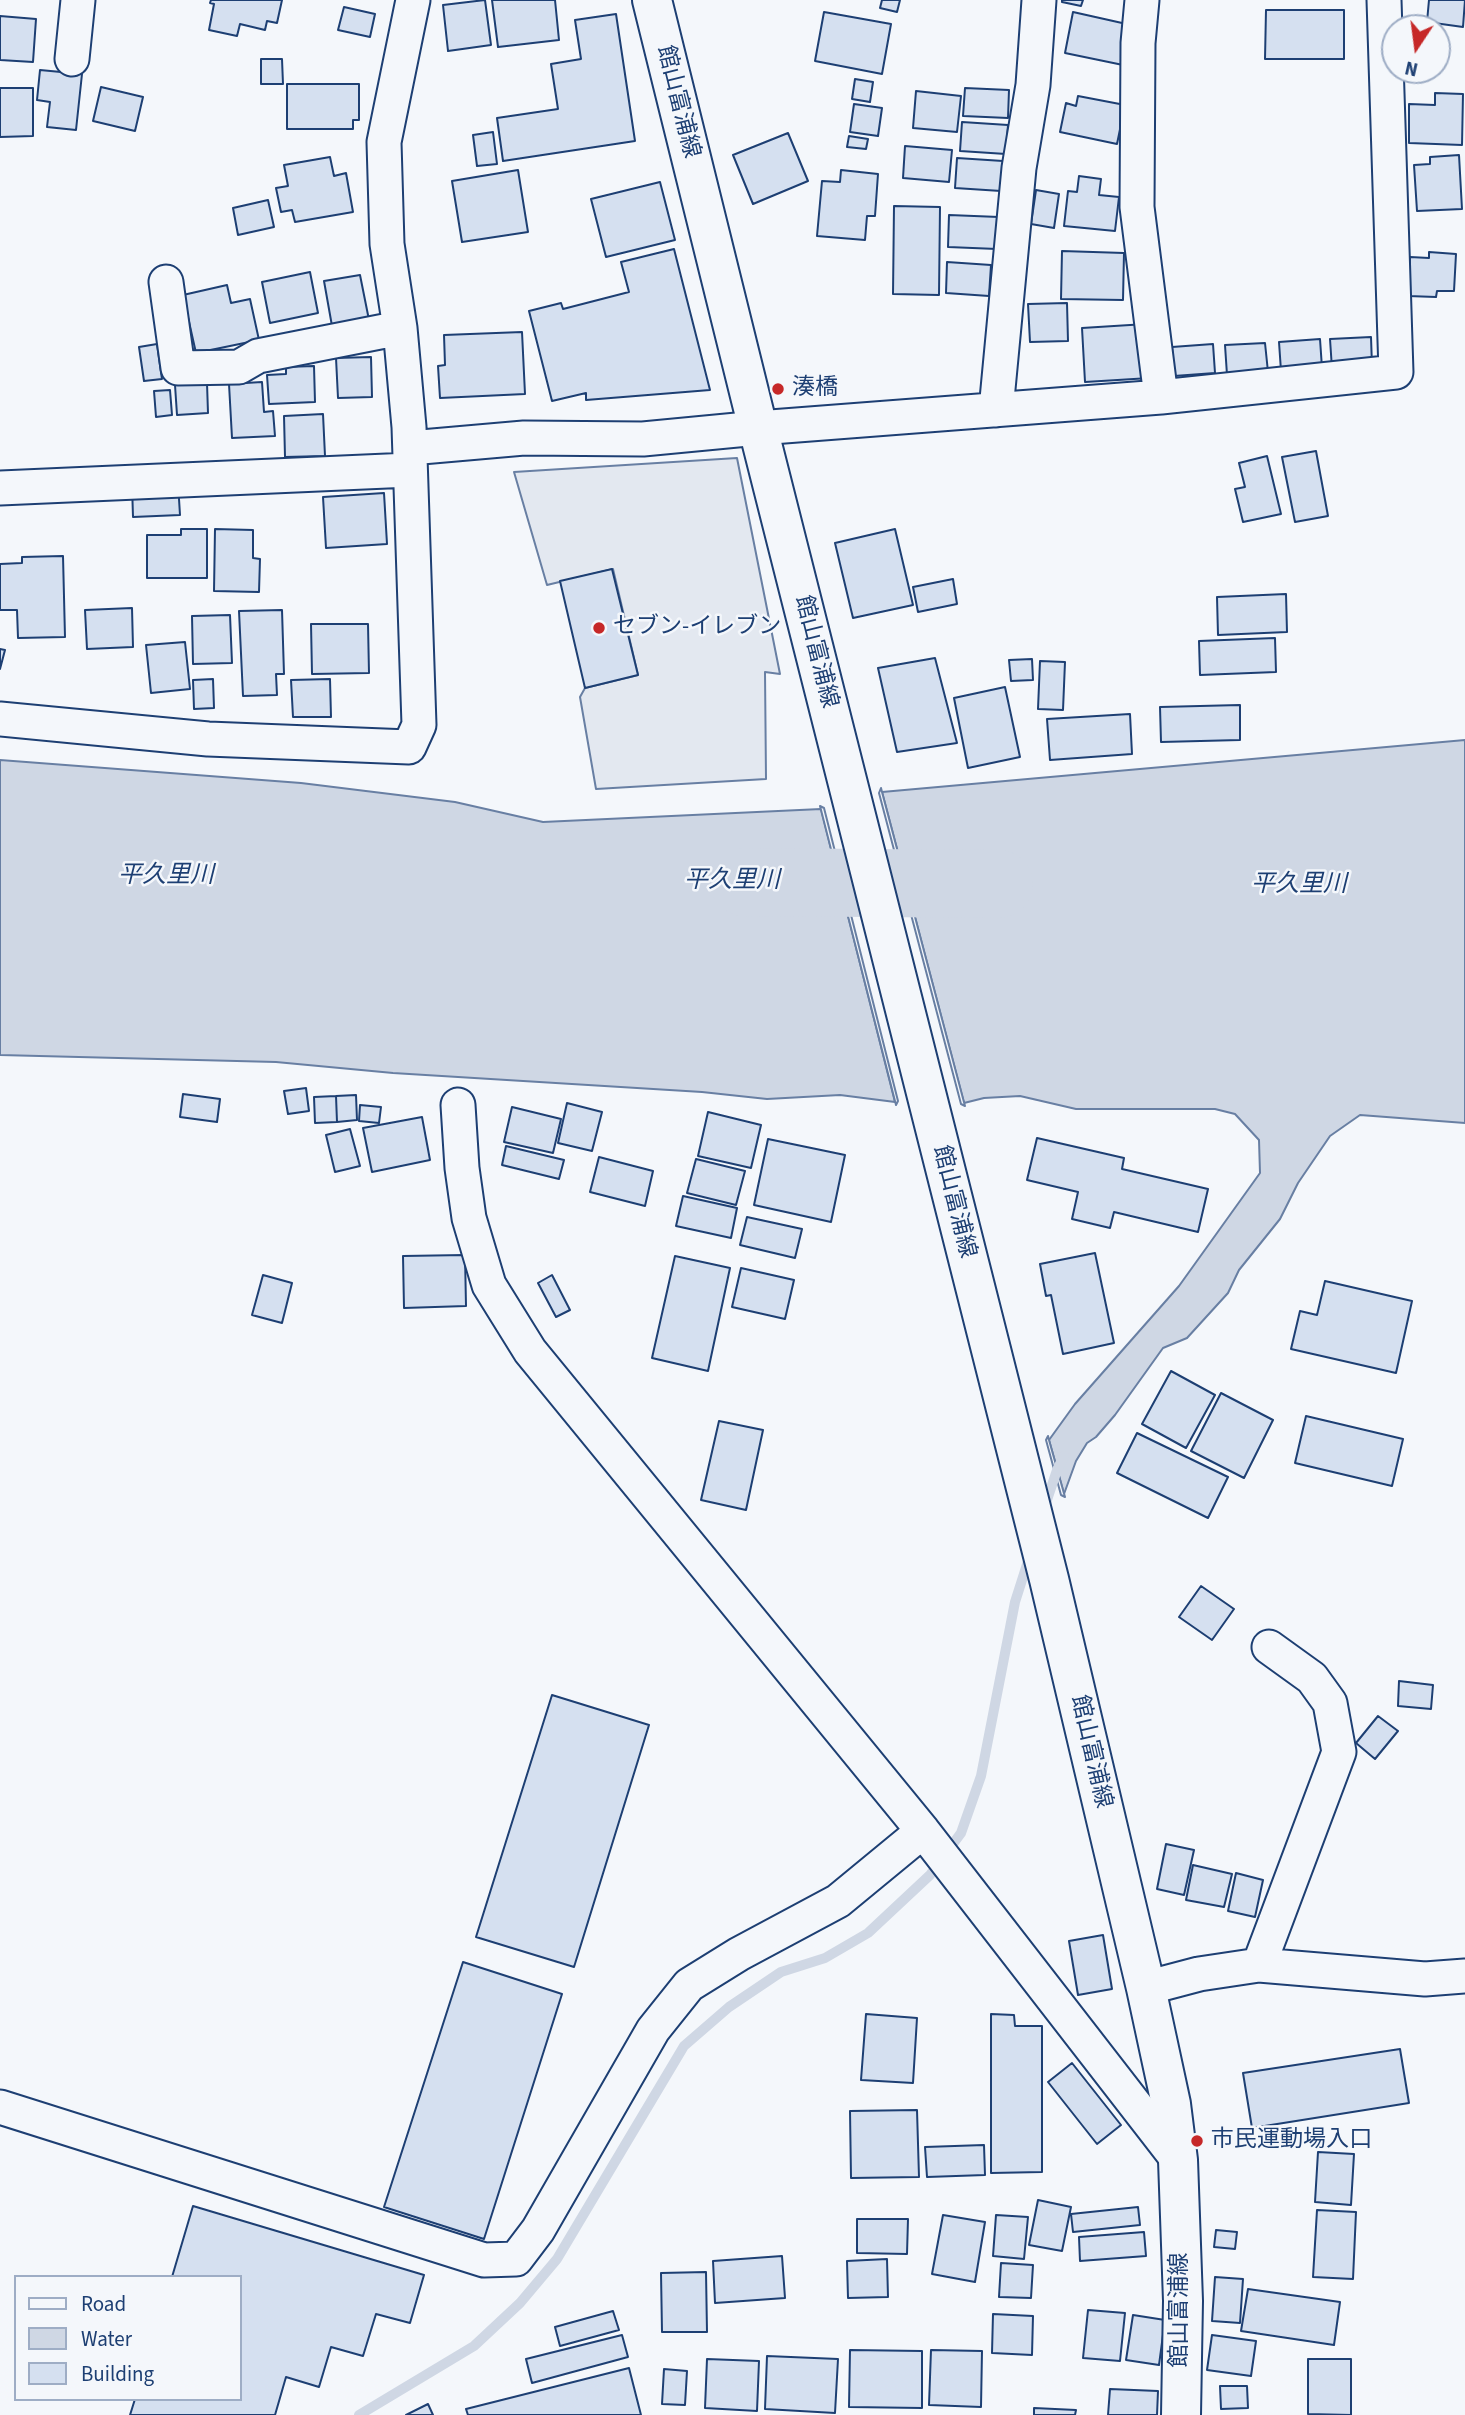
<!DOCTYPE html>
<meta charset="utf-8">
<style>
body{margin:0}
#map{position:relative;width:1465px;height:2415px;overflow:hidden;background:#f4f7fb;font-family:"Source Sans 3",sans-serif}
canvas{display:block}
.legend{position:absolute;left:14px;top:2275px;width:228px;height:126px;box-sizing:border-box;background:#f4f7fb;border:2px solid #9eadc5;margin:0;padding:9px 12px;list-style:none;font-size:21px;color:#1d3f73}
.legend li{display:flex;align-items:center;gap:14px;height:35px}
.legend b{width:35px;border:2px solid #9eadc5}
.north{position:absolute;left:1381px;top:14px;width:70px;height:70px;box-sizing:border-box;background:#f4f7fb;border:2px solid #9eadc5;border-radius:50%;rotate:193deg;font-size:19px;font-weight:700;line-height:28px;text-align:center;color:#1d3f73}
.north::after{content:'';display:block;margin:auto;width:24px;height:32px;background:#c62828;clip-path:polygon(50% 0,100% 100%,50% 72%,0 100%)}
</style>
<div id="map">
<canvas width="1465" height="2415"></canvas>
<ul class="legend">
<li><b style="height:9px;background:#f4f7fb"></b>Road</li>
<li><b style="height:19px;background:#cfd7e4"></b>Water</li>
<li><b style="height:19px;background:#d5e0f0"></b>Building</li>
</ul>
<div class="north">N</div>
</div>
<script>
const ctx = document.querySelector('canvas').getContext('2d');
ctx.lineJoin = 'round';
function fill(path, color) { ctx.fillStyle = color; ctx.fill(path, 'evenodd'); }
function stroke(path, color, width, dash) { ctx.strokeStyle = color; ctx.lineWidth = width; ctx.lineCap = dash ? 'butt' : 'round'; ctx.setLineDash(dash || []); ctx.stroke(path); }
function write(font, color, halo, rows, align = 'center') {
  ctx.font = font + ' "Source Sans 3","Noto Sans JP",sans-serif'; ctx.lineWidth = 5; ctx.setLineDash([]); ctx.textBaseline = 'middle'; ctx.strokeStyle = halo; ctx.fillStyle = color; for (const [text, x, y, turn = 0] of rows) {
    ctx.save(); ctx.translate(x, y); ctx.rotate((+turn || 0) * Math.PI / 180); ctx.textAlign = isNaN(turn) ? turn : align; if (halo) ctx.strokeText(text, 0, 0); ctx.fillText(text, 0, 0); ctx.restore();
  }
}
const parking = new Path2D(`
 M737,458l43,216 -15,-2 1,107 -170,10 -16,-92 5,-9 53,-13 -25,-106 -66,16 -33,-113z`);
const water = new Path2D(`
 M1465,740v383l-105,-8 -30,21 -32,47 -18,36 -41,51 -11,23 -41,45 -24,10 -48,67 -19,22 -9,6 -11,18 -12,33 -15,-54 26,-36 104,-118 81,-113 -1,-33 -24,-26 -20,-5h-139l-56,-13 -36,2 -20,5 -82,-311z
 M0,760l301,23 154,19 88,20 278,-13 74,293 -55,-7 -73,4 -65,-7 -309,-19 -117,-11 -276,-7z`);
const pier = new Path2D(`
 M881,788l1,4 83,314 -4,-2 -82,-311z
 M820,806l4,2 74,293 -2,4z
 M1048,1436l1,4 16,57 -4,-2 -15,-55z`);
const stream = new Path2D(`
 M1044,1509l13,-39 7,-14
 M359,2415l115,-69 46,-43 37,-44 127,-213 45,-39 52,-35 44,-14 43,-25 62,-58 31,-42 20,-57 34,-174 15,-47`);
const river = new Path2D(`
 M744,882l255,2`);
const building = new Path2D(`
 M211,0h71l-5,23 -10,-2 -2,9 -25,-6 -3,12 -28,-6 5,-26 -4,-1z
 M485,0l6,45 -43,6 -5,-46z
 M492,0h63l4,40 -61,7z
 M882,0h18l-3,12 -17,-4z
 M1062,0h21l-2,6 -19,-4z
 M1429,0h36l-2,27 -36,-5z
 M344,7l31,7 -5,23 -32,-7z
 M1266,10h78v49h-79z
 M824,12l67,12 -9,50 -67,-13z
 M1073,12l58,13 -8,40 -58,-12z
 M616,14l19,127 -132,20 -6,-43 61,-9 -7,-45 30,-5 -6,-39z
 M0,16l36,3 -3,43 -33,-2z
 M261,59h21l1,25h-22z
 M40,70l42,4 -6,56 -29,-3 3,-25 -13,-2z
 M855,79l18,3 -3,20 -18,-3z
 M287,84h72v36h-6v9h-66z
 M101,87l42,10 -8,34 -42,-10z
 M0,88h33v48l-33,1z
 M965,88l44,2 -1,28 -45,-2z
 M916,91l45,5 -4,36 -44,-4z
 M1435,93l28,1 -1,51 -53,-2v-39l26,1z
 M1078,96l47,9 -8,39 -57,-12 6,-29 10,3z
 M854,104l28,4 -4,28 -28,-4z
 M962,122l46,3 -2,29 -46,-3z
 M493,132l4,32 -20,2 -4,-31z
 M788,133l20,48 -55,23 -20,-49z
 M849,136l19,3 -2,10 -19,-2z
 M905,146l47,4 -3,32 -46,-4z
 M1459,155l3,54 -45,2 -3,-46 16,-1v-7z
 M330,157l4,19 12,-3 7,39 -58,10 -3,-12 -11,2 -5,-24 12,-2 -4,-21z
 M957,158l46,3 -2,30 -46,-3z
 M518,170l10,62 -66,10 -10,-61z
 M841,170l37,4 -3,42h-8l-2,24 -48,-4 5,-55 18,1z
 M1079,176l22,3 -2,16 20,2 -4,34 -51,-5 4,-35 9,1z
 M660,182l15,58 -69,17 -15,-58z
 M1036,190l23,4 -5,34 -23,-4z
 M268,200l6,27 -36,8 -5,-27z
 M894,206l46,1 -1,88 -46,-1z
 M949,215l50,2 -2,32 -49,-2z
 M674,249l36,141 -124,10v-7l-34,8 -23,-90 32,-8 2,6 66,-17 -8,-30z
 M1062,251l62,2 -1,47 -62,-1z
 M1429,252l27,2 -2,37h-17l-1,6 -28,-1 2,-39 19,1z
 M947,262l44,3 -2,31 -43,-3z
 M310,272l8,41 -48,10 -8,-41z
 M360,275l9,45 -37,6 -8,-45z
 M227,285l4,18 19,-4 9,41 -63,13 -13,-58z
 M1067,303l1,38 -38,1 -2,-38z
 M1146,324l4,54 -65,4 -3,-54z
 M522,332l3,62 -85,4 -2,-32 7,-1 -1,-30z
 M1371,337l1,29 -40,3 -2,-30z
 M1320,339l2,29 -41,3 -2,-29z
 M1265,343l3,29 -41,3 -2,-30z
 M157,344l5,35 -18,2 -5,-34z
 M1213,344l2,29 -41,3 -2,-29z
 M371,357l1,40 -34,1 -2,-40z
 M314,366l1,36 -46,2 -2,-29 19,-1v-7z
 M262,382l2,30 9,-1 2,25 -43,2 -3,-54z
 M207,383l1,30 -31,2 -2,-30z
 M170,390l2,25 -16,2 -2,-26z
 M323,414l2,42 -40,1 -1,-41z
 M1316,451l12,65 -33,6 -13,-65z
 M1267,456l14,58 -38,8 -8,-33 10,-2 -6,-24z
 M178,483l2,32 -47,2 -1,-32z
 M384,493l3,51 -61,4 -3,-51z
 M181,529h26v49h-60v-43h34z
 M215,529l38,1v28l7,1 -1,33 -45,-1z
 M895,529l18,76 -60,13 -18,-75z
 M63,556l2,81 -47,1 -1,-28h-17v-46l22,-1v-6z
 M612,569l26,106 -53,13 -25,-107z
 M953,579l4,25 -39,8 -5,-25z
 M1286,594l1,38 -69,3 -1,-38z
 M132,608l1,39 -46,2 -2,-39z
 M282,610l2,64h-8l1,21 -34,1 -4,-85z
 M230,615l2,48 -39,1 -1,-48z
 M311,624h57l1,49 -57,1z
 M1275,638l1,34 -76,3 -1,-34z
 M185,642l5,47 -39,4 -5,-48z
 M0,649l5,1 -5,19z
 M935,658l22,85 -60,9 -19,-84z
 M1032,659l1,21 -22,1 -2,-21z
 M1040,661l25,1 -2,48 -25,-1z
 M213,679l1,29 -20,1 -1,-29z
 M330,679l1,38h-38l-2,-37z
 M1005,687l15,70 -52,11 -14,-70z
 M1240,705v35l-79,2 -1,-35z
 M1130,714l2,40 -82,6 -3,-41z
 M306,1088l3,23 -21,3 -4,-23z
 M183,1094l37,5 -3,23 -37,-5z
 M356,1095l1,25 -20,2 -1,-26z
 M336,1096l1,26 -22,1 -1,-26z
 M567,1103l35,9 -10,39 -34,-8z
 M360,1105l21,2 -2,16 -20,-2z
 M512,1107l49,12 -8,34 -49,-11z
 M708,1112l53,13 -10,43 -53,-12z
 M422,1117l8,43 -58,12 -9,-44z
 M350,1129l10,37 -25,6 -9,-37z
 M1037,1138l87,20 -2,11 86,20 -10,43 -84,-20 -4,16 -38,-9 6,-27 -51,-12z
 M768,1139l77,16 -14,67 -77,-17z
 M506,1146l58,14 -5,19 -57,-14z
 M599,1157l54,14 -8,35 -55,-14z
 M696,1159l49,12 -9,34 -49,-12z
 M683,1196l54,12 -6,30 -55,-12z
 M747,1217l55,12 -7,29 -55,-13z
 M1095,1253l19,90 -51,11 -12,-59 -5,1 -6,-32z
 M465,1255l1,51 -62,2 -1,-52z
 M675,1256l55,12 -22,103 -56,-13z
 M741,1268l53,12 -9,39 -53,-12z
 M263,1275l29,8 -10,40 -30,-8z
 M552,1275l18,35 -14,7 -18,-34z
 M1325,1281l87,20 -16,72 -105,-24 9,-38 17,4z
 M1171,1371l44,24 -29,53 -44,-24z
 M1221,1393l52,27 -29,58 -53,-27z
 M1306,1416l97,23 -11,47 -97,-23z
 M719,1421l44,9 -17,80 -45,-10z
 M1137,1433l91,44 -20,41 -91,-45z
 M1201,1586l33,23 -22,31 -33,-23z
 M1399,1681l34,4 -2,24 -33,-3z
 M552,1695l97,30 -75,242 -98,-30z
 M1378,1716l20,15 -23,28 -19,-16z
 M1166,1844l28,6 -10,45 -27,-6z
 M1193,1865l39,9 -8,33 -38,-7z
 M1236,1873l27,7 -8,37 -27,-6z
 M1103,1935l9,54 -34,6 -9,-54z
 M463,1962l99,32 -78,245 -100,-32z
 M866,2014l51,4 -4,65 -52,-3z
 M991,2014l23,1 1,11h27v146l-51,1z
 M1400,2049l9,54 -157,25 -9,-55z
 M1072,2063l49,62 -24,19 -49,-62z
 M917,2110l2,67 -68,1 -1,-67z
 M984,2145l1,30 -58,2 -2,-30z
 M1318,2152l36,2 -3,51 -36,-3z
 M1038,2200l33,7 -9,44 -33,-6z
 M193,2206l231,69 -14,48 -34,-9 -13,42 -32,-9 -12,40 -33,-10 -11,38h-145l5,-16h105v-122h-68z
 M1138,2207l2,18 -67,7 -2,-18z
 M1317,2210l39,2 -3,67 -40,-2z
 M943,2215l42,7 -10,60 -43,-8z
 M996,2215l32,2 -4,42 -31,-3z
 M857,2219h51l-1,35 -50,-1z
 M1216,2230l21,2 -2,17 -21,-2z
 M1144,2232l2,24 -66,5 -1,-24z
 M782,2256l3,42 -70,5 -2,-42z
 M887,2259l1,38 -40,1 -1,-37z
 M1001,2263l32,2 -2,33 -32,-1z
 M706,2272l1,60h-45l-1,-59z
 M1215,2277l28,2 -3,44 -28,-2z
 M1248,2289l92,13 -6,43 -93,-14z
 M1088,2310l37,3 -5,48 -37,-3z
 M613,2311l6,19 -59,16 -5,-19z
 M993,2314l40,2 -1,39 -40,-2z
 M1133,2315l32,5 -6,45 -33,-5z
 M622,2335l6,22 -96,26 -6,-24z
 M1212,2335l44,6 -5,35 -44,-6z
 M850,2350l72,1v57l-73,-1z
 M931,2350l51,1 -1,56 -52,-2z
 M767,2356l71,3 -3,54 -70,-4z
 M707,2359l52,2 -2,50 -52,-3z
 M1308,2359h43v56l-43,-1z
 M629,2368l12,47h-173l-2,-6z
 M664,2369l23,2 -2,34 -23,-1z
 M1220,2386h27l1,22 -27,1z
 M1110,2389l48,2 -1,24h-49z
 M428,2404l5,11h-27z
 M1034,2408l42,2 -1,5h-41z`);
const street = new Path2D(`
 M1142,0l-4,43 -1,164 24,190
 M72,59l6,-59
 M166,282l12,86 61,-1 19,-11 142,-28
 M996,410l23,-242 14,-83 6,-85
 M410,448l114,-10 119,1 115,-11 403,-31 235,-25 -12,-372
 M0,488l410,-18
 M0,719l208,20 201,8 10,-22 -10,-298 -9,-99 -13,-84 -3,-102 29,-142
 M458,1105l4,63 7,50 20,67 41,66 393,480 255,329
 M1259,1965l80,-213 -9,-49 -18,-25 -43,-31
 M1146,1988l53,-14 60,-9 166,14 40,-3
 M0,2107l484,153 32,-1 22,-29 115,-200 36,-45 50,-31 99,-53 85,-70`);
const secondary = new Path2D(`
 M652,0l106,428 291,1151 97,409 25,116 7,56 5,141 -2,114`);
const markers = [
 [778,389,7,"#c62828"],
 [599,628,7,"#c62828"],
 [1197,2141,7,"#c62828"]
];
const streetNames = [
 ["館山富浦線",677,102,76],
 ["館山富浦線",815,652,76],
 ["館山富浦線",953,1202,76],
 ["館山富浦線",1090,1752,77],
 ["館山富浦線",1181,2310,-90]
];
const poiNames = [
 ["湊橋",792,389],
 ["セブン-イレブン",613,628],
 ["市民運動場入口",1211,2141]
];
const waterNames = [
 ["平久里川",166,877],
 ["平久里川",732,882],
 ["平久里川",1299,886]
];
fill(parking, '#e3e8f0');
stroke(parking, '#687fa3', 2);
fill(water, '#cfd7e4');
stroke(water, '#687fa3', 2);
fill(pier, '#f4f7fb');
stroke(pier, '#687fa3', 2);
stroke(stream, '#cfd7e4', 10);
stroke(river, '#cfd7e4', 68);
fill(building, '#d5e0f0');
stroke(building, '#1d3f73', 2);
stroke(street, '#1d3f73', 37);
stroke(secondary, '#1d3f73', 42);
stroke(street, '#f4f7fb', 33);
stroke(secondary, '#f4f7fb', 38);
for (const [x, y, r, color] of markers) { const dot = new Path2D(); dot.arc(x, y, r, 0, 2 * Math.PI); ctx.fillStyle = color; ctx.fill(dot); stroke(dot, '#f4f7fb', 2.5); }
write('23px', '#1d3f73', '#f4f7fb', streetNames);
write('23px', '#1d3f73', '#f4f7fb', poiNames, 'left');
write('italic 24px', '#1d3f73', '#f4f7fb', waterNames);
</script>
